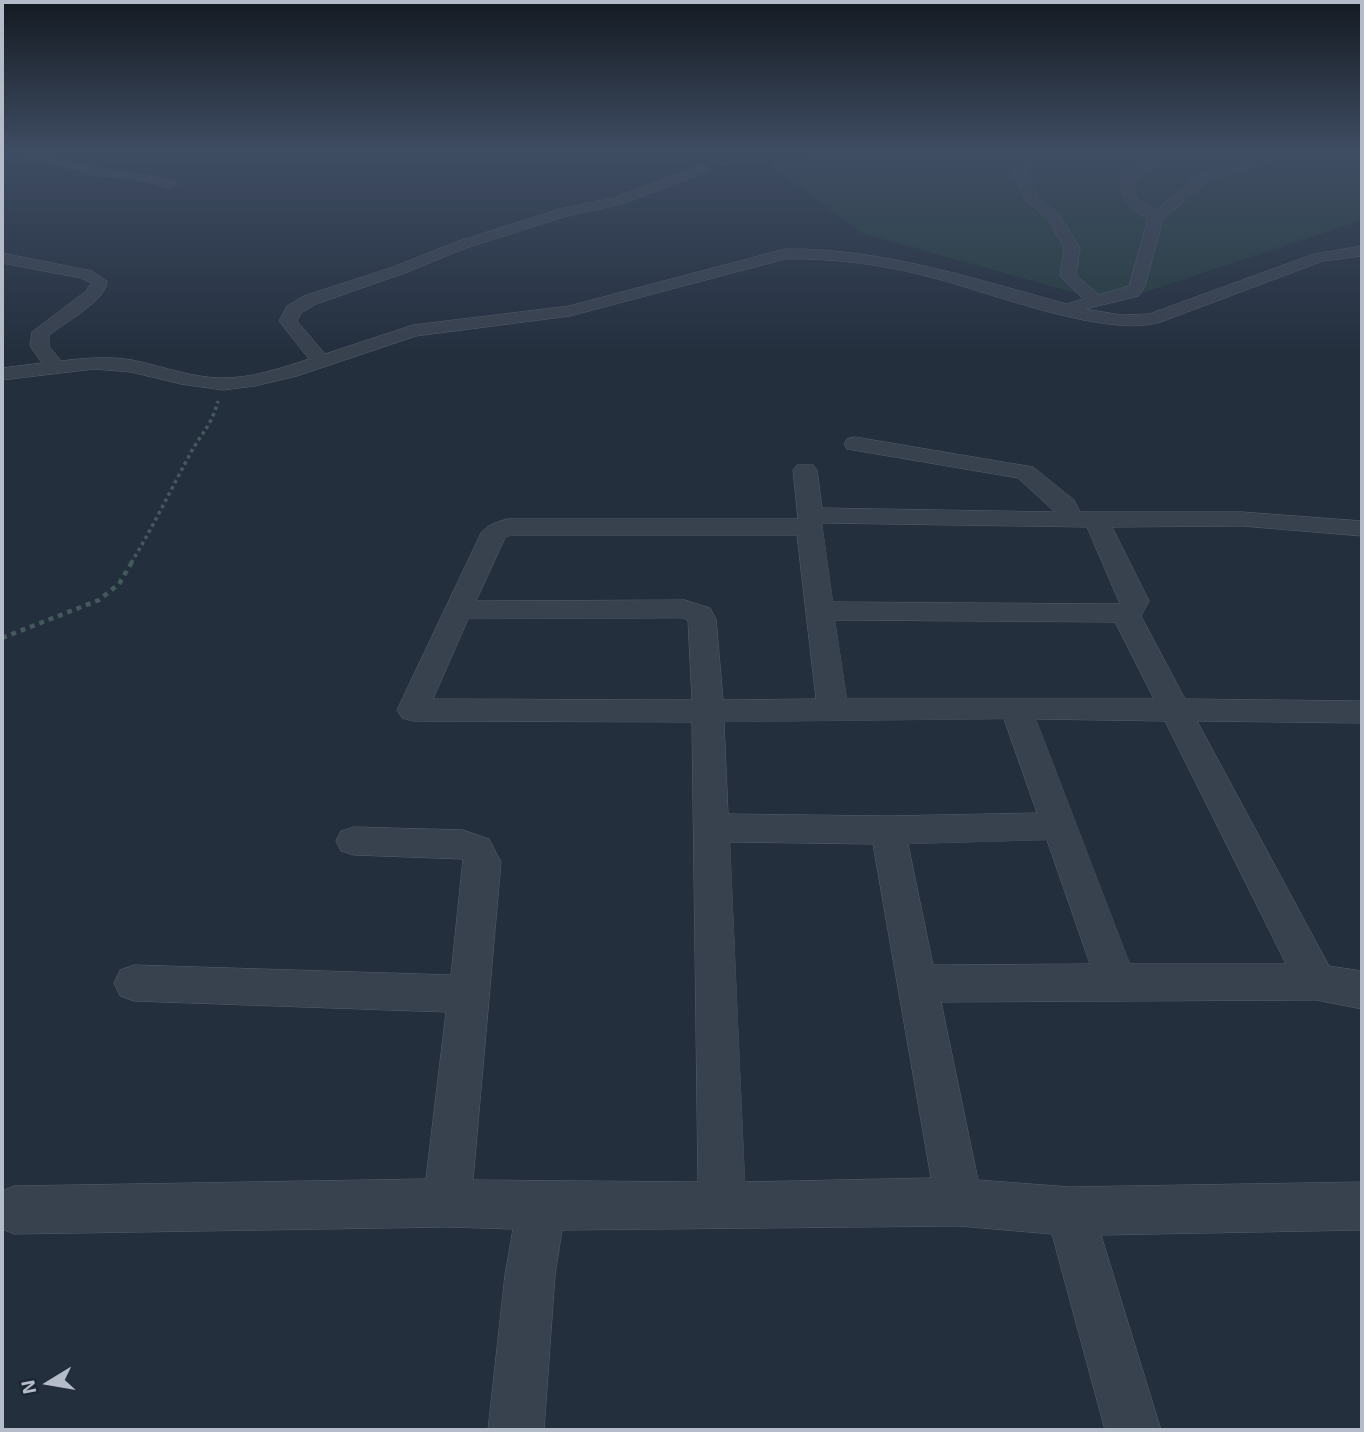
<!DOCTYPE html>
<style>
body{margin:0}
#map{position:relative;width:1364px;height:1432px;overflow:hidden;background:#242f3e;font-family:"Exo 2",sans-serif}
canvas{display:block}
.frame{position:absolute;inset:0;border:4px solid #b4bcc9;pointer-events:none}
.north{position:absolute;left:14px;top:1348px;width:70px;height:70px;-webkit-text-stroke:5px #1d2633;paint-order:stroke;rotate:259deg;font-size:19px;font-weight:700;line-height:28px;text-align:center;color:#b4bcc9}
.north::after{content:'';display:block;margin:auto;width:24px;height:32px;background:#b4bcc9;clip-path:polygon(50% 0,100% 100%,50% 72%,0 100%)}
</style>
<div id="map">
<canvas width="1364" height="1432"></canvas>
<div class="frame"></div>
<div class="north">N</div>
</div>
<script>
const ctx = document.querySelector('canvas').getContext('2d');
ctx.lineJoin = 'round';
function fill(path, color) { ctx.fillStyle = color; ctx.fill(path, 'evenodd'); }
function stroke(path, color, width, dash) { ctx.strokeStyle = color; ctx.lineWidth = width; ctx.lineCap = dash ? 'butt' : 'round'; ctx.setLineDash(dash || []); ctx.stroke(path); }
const green = new Path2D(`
 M822,153h540v67l-250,83 -248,-69 -97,-70z`);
const pathFar2 = new Path2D(`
 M718,165l69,-12`);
const pathFar1 = new Path2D(`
 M131,563c21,-34 38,-70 57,-105 11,-23 23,-30 30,-57`);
const path = new Path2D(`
 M2,638l97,-38 20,-16 13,-22`);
const minor = new Path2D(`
 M16,153c27,0 50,9 76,14 28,5 55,7 83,14l2,3 -7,4 -31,-8 -45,-5z
 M1040,153h15l-29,18 11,25 23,20 20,32 -4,27 23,20 30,-9 19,-67c-58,-31 -13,-66 32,-66l-38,20 -9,12 4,14 18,12 43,-36 81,-22h21l-92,28 -45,38 -18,67 -6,10 -54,13 36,6 28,-1 165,-60 48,-8v10l-39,5 -165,62c-56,14 -166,-30 -224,-45 -49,-13 -98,-20 -149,-19l-215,57 -154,20 -119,40 -42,10 -32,4 -42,-6 -50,-12 -37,-3 -92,11v-12l40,-5 -12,-17 2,-14 54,-41 5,-8 -10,-5 -79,-15v-10l90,18 15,10c1,18 -44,43 -58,54v11l12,15c24,-3 47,-5 71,-1 30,6 60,18 91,18 29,0 59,-10 86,-19l-30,-38 8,-15 17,-10 89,-29 63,-25 103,-33 54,-11 90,-34 6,4 -1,3 -86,33 -55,12 -101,32 -61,25 -89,31 -15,9 -4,8 28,33 88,-29 156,-19 216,-57c98,-1 189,30 282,55l16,-5 -23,-23 4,-28 -15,-27 -25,-23 -11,-28z
 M855,437l178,30 41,33 6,12h162l120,9v15l-120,-10 -130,1 37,74 -8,15 44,83 177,2v22l-165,-2 132,245 33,5v38l-46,-9 -375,2 37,178 92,7 292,-5v48l-261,5 60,195h-56l-53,-196 -93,-8 -397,4 -7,45 -11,155h-56l17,-155 8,-46 -66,-2 -433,7 -12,-5v-38l12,-5 412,-7 20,-167 -312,-11 -14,-5 -6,-13 6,-13 14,-5 317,10 12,-116 -109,-4 -13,-4 -5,-10 5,-10 13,-4 109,3 26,9 12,23 -28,318 225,2 -6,-460 -279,-1 -11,-3 -5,-8 84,-177c6,-8 16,-11 26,-14h291l-5,-49 4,-5h16l4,5 5,38 233,4 -37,-34 -171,-29 -3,-5 3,-5zM822,523l265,4 33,77 -287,-2zM511,535h286l19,164 -93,1 -7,-81 -6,-11 -25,-8 -209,1 29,-63zM683,618l5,2 4,80 -259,-1 35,-80zM835,620l280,2 39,77h-307zM1004,719l33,94 -149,3 -160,-2 -4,-92zM1036,719l129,2 121,243h-156zM1047,840l43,124 -157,1 -25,-121zM730,842l143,2 58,334 -186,4z`);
fill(green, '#263c3f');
stroke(minor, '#565f6c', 1);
stroke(pathFar2, '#44595c', 2, [2.5, 2.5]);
stroke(pathFar1, '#44595c', 3.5, [3.5, 3.5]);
stroke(path, '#44595c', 4.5, [5, 5]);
fill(minor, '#38414e');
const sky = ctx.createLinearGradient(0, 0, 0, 354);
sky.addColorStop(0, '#141a22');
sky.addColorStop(0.43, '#3f4d63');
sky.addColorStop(1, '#3f4d6300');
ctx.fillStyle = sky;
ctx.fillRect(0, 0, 1364, 354);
</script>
